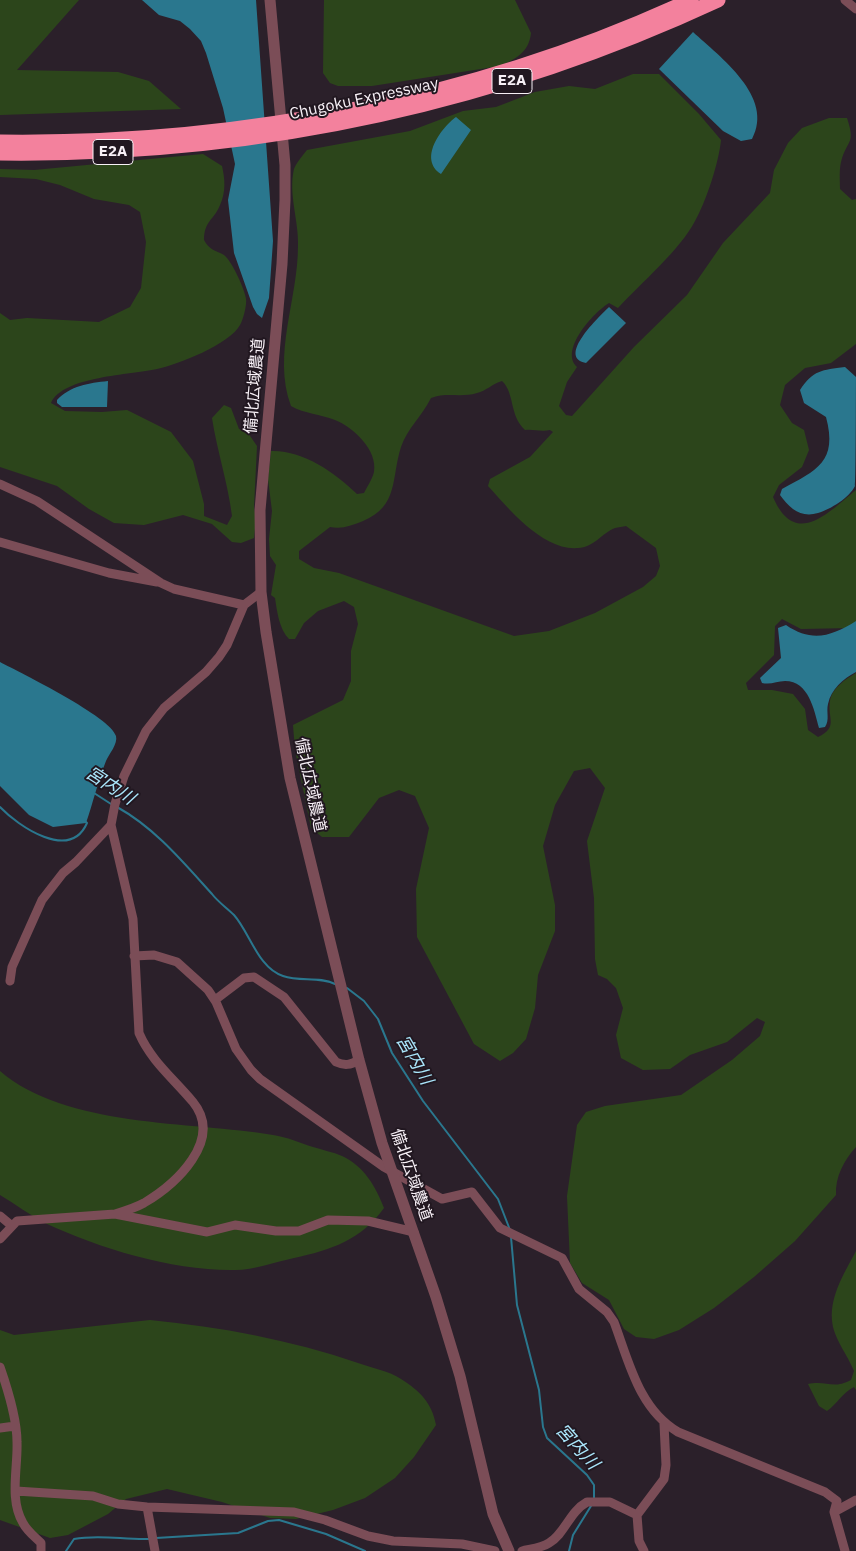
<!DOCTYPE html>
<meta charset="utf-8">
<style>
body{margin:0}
canvas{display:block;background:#2b202a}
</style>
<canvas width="856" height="1551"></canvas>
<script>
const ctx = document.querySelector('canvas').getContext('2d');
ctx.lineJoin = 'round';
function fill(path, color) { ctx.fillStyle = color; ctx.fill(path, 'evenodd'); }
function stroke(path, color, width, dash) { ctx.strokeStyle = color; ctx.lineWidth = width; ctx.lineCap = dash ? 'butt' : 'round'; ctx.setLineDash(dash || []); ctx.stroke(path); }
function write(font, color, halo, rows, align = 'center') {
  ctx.font = font + ' "IBM Plex Sans","Noto Sans JP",sans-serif'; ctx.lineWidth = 4; ctx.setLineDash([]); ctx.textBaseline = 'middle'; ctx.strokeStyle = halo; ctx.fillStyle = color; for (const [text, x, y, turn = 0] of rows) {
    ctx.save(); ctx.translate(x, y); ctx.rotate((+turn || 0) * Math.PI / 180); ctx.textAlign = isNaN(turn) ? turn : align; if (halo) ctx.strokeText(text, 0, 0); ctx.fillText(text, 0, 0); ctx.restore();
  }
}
const green = new Path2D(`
 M0,0h79l-62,70 101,2 31,9 32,28 -181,6z
 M324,0h191l16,33c-2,19 -15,26 -31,33l-128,20h-34l-8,-3 -7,-10z
 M633,74h26l40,40 22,26c-2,22 -15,62 -26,81 -15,29 -54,62 -77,87l-9,-5c-15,9 -50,47 -32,64l-10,15 -8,24 7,9 6,1 62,-69 53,-52 36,-52 47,-50 4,-23 14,-27 14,-15 27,-10h18c9,27 0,21 -6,44 -2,8 -1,19 -1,27l12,11 4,-1v145l-25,19 -26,5 -20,17 -5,20 12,18 12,7 5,20 -7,17 -23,18 -6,12c22,51 54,17 83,-7v134l-5,4 -50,1 -19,-10 -7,7 -1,29 -28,28 2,7h24l21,4 12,15 3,21 10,7c21,-10 9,-19 12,-36 2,-13 16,-22 26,-28v474c-12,13 -21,30 -20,48l-41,46 -41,36 -40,31 -35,22 -25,9 -18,-2 -12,-8 -15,-29 -27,-17 -12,-20 -3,-67 10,-71 9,-13 19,-6 76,-11 51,-35 28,-24 5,-14 -8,-4 -30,24 -37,13 -20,14 -27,1 -22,-12 -5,-23 7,-27 -7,-20 -9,-9 -9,-4 -3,-16 -1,-61 -7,-57 18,-53 -15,-20 -16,3 -19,34 -12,41 12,59v26l-17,44 -3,33 -9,31 -13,14 -13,8 -26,-17 -57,-107 -1,-48 13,-61 -14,-32 -16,-6 -20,8 -30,39h-27l-11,-9 -16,-78 -2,-25 50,-25 8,-19v-30l7,-27 -4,-17 -10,-6 -26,10 -14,12 -9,16h-6c-10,-10 -12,-28 -14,-41l-4,-3 5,-30 -6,-9 -1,-17 3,-28 -4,-32 3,-28c32,-1 63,21 86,43l7,-1c3,-6 8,-13 10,-21 4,-22 -21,-45 -39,-52 -15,-6 -30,-6 -44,-14 -19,-52 7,-106 7,-160 1,-25 -10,-52 -4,-77 2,-6 9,-14 13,-19l103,-19 53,-20 33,-4 39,-15 34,-6 26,3zM502,381c13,12 7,34 23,49 9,-1 16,2 25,0l3,2 -23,25 -40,22 -2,7c21,23 55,65 90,62 15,0 24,-15 37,-20 3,-1 8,-1 11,-2l30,22 4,18 -4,10 -13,11 -48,26 -46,18 -35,5 -175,-63 -25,-5 -15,-9v-8l31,-24c13,2 20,-1 33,-6 36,-15 28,-43 38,-74 6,-18 21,-31 30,-49 15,-6 30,0 46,-5 9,-2 15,-9 25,-12z
 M203,154l19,12c3,13 4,26 -2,39 -6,15 -16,16 -16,35 5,10 11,10 20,15 8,6 21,35 22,44 1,6 -3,21 -6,26 -10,19 -63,40 -83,44 -26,6 -94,7 -106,34l14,8 37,1 25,-2 44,22 22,29 11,43v12l23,9 5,-9c-4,-33 -15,-65 -20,-98l12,-13 7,3 8,21 9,4 9,13 -3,61 2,13 -2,18 -13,5 -9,-1 -20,-18 -29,-9 -39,10 -30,-2 -25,-14 -32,-23 -57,-19v-154l10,7 17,-2 72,4 31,-15 11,-19 5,-46 -6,-30 -11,-7 -35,-6 -34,-14 -24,-6 -36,-2v-8l34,1z
 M0,1071c66,57 190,50 273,64 14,2 27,8 40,12 9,3 20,5 29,9 22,10 34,31 42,52 -23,32 -53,42 -90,50 -19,4 -40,12 -59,12 -62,1 -134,-21 -190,-47 -15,-8 -30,-19 -45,-28z
 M856,1251v139l-2,-3c-11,5 -17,17 -27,24l-8,-5 -11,-22c19,-4 24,6 43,-4l3,-9c-6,-16 -21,-33 -22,-51 -2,-25 13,-48 24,-69z
 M150,1320c71,7 141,20 208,43 14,5 31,8 43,16 19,12 31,24 35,46l-22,32 -19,21 -30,20 -32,12 -37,9 -26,-1 -48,-16 -55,-13 -41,10 -18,15 -40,21 -18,3 -50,-18v-190l14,5z`);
const water = new Path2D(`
 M142,0h114l17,241 -4,57 -7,20 -5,-4 -4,-7 -19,-54 -6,-53 7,-36 -12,-56 -17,-55 -5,-12 -11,-12 -10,-8 -21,-6z
 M693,32c27,25 82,65 59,107l-11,2 -18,-10 -64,-62z
 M456,117l15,13 -30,44c-23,-15 0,-46 15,-57z
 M609,307l17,16 -40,40c-30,-6 14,-47 23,-56z
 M845,367l11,10c0,16 0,99 -1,109 -6,12 -24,23 -37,27 -17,5 -28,-4 -38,-18l2,-6c35,-19 56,-27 44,-72l-22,-14 -4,-13c13,-20 22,-20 45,-23z
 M108,381l-1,26h-45l-5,-4v-3c13,-14 32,-17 51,-19z
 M856,621v51c-13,7 -25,17 -28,32 -2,8 2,16 -3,23l-6,1c-5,-18 -10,-47 -34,-47 -8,0 -14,4 -23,2l-2,-5 21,-20 -3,-30 8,-3c26,18 46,11 70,-4z
 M0,662c21,11 111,55 116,74 2,8 -7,18 -10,25 -8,20 -13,42 -20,62l-33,4 -24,-12 -29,-29z`);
const stream = new Path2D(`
 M94,793l17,11
 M0,807c18,19 70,55 87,16l-2,-2
 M117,807c38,21 66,55 95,87 6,8 15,14 22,21 16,18 24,53 49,61 17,6 36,0 52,8
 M347,988l17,13 14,18 14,34 31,48 75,98 12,31
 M511,1237l6,68 22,85 4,37 4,11 40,37 7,10v14
 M156,1538l82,-5 30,-12 11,-1 47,14 39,17
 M66,1551l8,-12c26,-5 50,1 75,0
 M569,1551l4,-16 18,-29`);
const minor = new Path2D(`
 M845,0l11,9
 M0,484l37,17 124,82 13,6 70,16
 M0,542l109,31 48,9
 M134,956l20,-1 23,7 31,28 8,12 20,47 15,21 9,9 124,88 58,32 30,-7 28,36 62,30 17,31 28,23 7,10c15,40 25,87 64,110l147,60 12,9 -3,11 11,39
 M10,981l2,-14 30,-67 21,-27 13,-11 35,-37
 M215,1000l29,-22 10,-1 30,20 52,65c9,4 14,3 23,-2
 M115,1214c10,-3 20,-6 29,-11 32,-19 80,-63 49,-101 -19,-23 -42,-41 -54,-69l-6,-114 -22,-94 4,-21 9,-28 22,-45 18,-23 42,-36 13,-15 8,-12 17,-40 17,-13
 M0,1216l12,10
 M0,1239l17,-18 98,-7 92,18 28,-7 41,6h23l29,-11 40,1 46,11
 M0,1367c8,23 17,51 17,75 1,26 -8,58 6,81 4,8 12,14 18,20v8
 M0,1428l15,-2
 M16,1491l77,5 25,8 29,3 147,5 31,8 43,16 25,5 69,3 33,7
 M147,1507l8,44
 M834,1512l22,-12
 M522,1551c8,-2 20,-3 27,-8 16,-9 20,-31 38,-41h23l27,13
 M644,1551l-5,-10 -2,-26 27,-36 2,-14 -2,-41`);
const tertiary = new Path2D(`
 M270,0l15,165v35l-3,64 -22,246 1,82 5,40 24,146 69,282 23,83 54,154 24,79 33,138 16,37`);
const motorway = new Path2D(`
 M0,142c236,3 476,-42 691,-142
 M0,153c251,3 490,-47 718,-153`);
const shields = [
 [512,81,40],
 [113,152,40]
];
const shieldNames = [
 ["E2A",512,81],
 ["E2A",113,152]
];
const streetNames = [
 ["Chugoku Expressway",364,99,-12],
 ["備北広域農道",255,386,-85],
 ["備北広域農道",310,785,78],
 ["備北広域農道",411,1175,71]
];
const waterNames = [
 ["宮内川",110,786,33],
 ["宮内川",414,1060,60],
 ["宮内川",577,1447,48]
];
fill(green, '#2c451b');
fill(water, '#2a778e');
stroke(stream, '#2a778e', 2);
stroke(minor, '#7b4d57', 9);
stroke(tertiary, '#7b4d57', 11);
stroke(motorway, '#f3819d', 15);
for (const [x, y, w] of shields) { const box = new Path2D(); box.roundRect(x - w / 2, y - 12.5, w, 25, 4); ctx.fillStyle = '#211720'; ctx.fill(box); stroke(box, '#f7f0f6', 1); }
write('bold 15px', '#f7f0f6', null, shieldNames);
write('16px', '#f7f0f6', '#211720', streetNames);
write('italic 18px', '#aae6fb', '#211720', waterNames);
</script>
